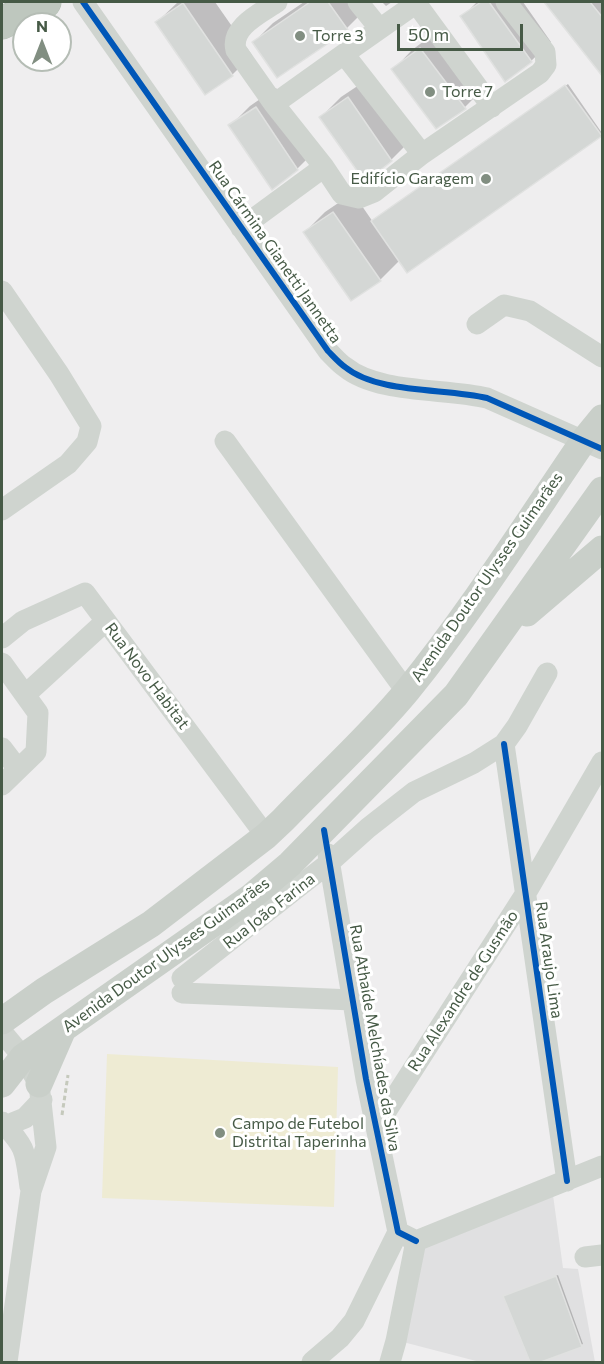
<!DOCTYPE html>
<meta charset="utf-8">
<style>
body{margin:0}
#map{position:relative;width:604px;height:1364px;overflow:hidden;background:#efeeef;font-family:Commissioner,sans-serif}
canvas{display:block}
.frame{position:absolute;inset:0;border:3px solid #465a46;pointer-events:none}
.north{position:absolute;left:12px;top:12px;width:60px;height:60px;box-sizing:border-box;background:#fff;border:2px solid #b5bdb5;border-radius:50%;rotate:0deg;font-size:16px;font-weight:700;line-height:24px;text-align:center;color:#465a46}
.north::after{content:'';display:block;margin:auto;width:21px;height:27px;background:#818e81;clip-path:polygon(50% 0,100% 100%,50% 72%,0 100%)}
.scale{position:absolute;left:397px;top:24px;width:126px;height:27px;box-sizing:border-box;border:3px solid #465a46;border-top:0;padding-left:8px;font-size:18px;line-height:21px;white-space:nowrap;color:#465a46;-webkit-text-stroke:4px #fff;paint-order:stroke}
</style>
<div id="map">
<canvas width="604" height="1364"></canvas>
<div class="frame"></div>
<div class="north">N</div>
<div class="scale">50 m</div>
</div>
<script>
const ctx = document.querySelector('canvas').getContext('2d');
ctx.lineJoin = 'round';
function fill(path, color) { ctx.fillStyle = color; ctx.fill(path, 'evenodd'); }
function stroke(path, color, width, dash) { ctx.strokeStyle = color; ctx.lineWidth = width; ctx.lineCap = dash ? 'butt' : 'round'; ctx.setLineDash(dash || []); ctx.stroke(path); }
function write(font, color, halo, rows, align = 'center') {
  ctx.font = font + ' Commissioner,sans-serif'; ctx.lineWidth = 6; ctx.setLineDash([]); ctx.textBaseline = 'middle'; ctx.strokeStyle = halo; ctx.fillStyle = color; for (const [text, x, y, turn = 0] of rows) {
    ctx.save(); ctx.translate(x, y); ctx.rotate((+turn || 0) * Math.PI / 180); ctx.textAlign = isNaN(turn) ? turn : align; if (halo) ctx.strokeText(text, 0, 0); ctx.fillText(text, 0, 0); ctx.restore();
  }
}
const education = new Path2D(`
 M553,1195l10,73 15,1 17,93h-115l-77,-20 19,-93z`);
const green = new Path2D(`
 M107,1054l231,13 -4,140 -232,-9z`);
const shadow = new Path2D(`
 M178,2h37l37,53 -20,20 -26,18 -49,-71z
 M304,2h57l5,7 -19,19 -93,14 19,-19z
 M382,2h10l-6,4z
 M477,2h46l28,40 -20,19 -69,-44z
 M553,2h49v71l-53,-67z
 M440,29l44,59 -19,19 -72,-37 19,-20z
 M368,79l43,61 -20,20 -70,-43 20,-20z
 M568,84l34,49 -202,127 -20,20 -75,-48 20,-20 28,-19 20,29z
 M276,88l41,61 -20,20 -25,19 -42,-62 20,-20z
 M558,1275l25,69 -47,18h-5l-27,-65z`);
const building = new Path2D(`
 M310,2h18l20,28 -71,48 -25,-36z
 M481,2h8l43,60 -27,20 -45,-66z
 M544,2h46l13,16v59z
 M183,3l50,73 -28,19 -50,-73z
 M420,48l46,61 -30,20 -45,-60z
 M565,85l37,51 -195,137 -36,-52z
 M348,97l44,64 -27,21 -46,-65z
 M256,107l42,63 -26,20 -44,-65z
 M333,212l48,69 -30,20 -48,-69z
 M556,1276l26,71 -41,15h-11l-27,-66z`);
const path = new Path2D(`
 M62,1115l6,-40`);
const minor = new Path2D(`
 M83,2l245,349c5,5 11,12 17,16 33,27 101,21 142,31l115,51
 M277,2c-16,11 -47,25 -41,48l38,54 50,63
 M358,2l21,26
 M416,3l76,104
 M344,54l74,-52
 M274,104l70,-50 78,100
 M241,228l83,-61 18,27 17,4 15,-6 48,-38 118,-81 6,-8 -1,-13 -39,-50
 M2,291l57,83 32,52 -4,16 -19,22 -66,46
 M477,324l27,-19 26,6 72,46
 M225,441l181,250
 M2,638l21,-17 62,-28 181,243
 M2,663l36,50 -2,39 -34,33
 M25,695l81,-74
 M504,744l63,437
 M2,748l16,21
 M328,854l38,225 32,153 18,9
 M182,978l147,-115 39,-35 46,-36 60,-29 30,-19 13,-18 30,-53
 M182,993l171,7
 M2,1032l21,25 16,27 7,63 -15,44 -24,171
 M2,1122c25,26 23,30 28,65
 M5,1126l20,-8 17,-18
 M376,1127l150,-234 76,-131
 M416,1241l186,-75
 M585,1257l17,-2
 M312,1362l28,-24 14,-17 44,-89
 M390,1362l6,-21 20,-100`);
const major = new Path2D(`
 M527,613l75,-64
 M2,1021l42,-30 107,-67 115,-88 17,-16c41,-43 86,-83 124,-129 64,-79 119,-166 177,-251l18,-22
 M2,1084l21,-27 228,-160 39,-33 166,-169 146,-205
 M39,1084l24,-55`);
const highway = new Path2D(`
 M2,23l43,-21`);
const cycleway = new Path2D(`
 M83,2l245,349c5,5 11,12 17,16 33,27 101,21 142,31l115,51
 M504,744l63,437
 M324,830l42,249 32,153 18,9`);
const markers = [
 [300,36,6,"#818e81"],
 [430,92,6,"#818e81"],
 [486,179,6,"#818e81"],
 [220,1133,6,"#818e81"]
];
const poiNames = [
 ["Torre 3",312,36],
 ["Torre 7",442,92],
 ["Edifício Garagem",474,179,"right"],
 ["Campo de Futebol",232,1124],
 ["Distrital Taperinha",232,1142]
];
const streetNames = [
 ["Rua Cármina Gianetti Jannetta",275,252,55],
 ["Avenida Doutor Ulysses Guimarães",487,577,-55],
 ["Rua Novo Habitat",147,676,53],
 ["Rua João Farina",269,911,-38],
 ["Avenida Doutor Ulysses Guimarães",166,955,-36],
 ["Rua Araujo Lima",549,960,82],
 ["Rua Alexandre de Gusmão",463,991,-57],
 ["Rua Athaíde Melchíades da Silva",375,1038,80]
];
fill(education, '#e0e0e1');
fill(green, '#eeebd3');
fill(shadow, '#0003');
fill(building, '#d4d7d5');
stroke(building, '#e0e1e0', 1.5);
stroke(highway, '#b4beb4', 33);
stroke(path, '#c5c9bc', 3, [4.5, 3]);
stroke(minor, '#cfd4cf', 21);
stroke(major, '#c9cfc9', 27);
stroke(highway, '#bec7be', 32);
stroke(cycleway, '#0057b8', 6);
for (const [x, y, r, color] of markers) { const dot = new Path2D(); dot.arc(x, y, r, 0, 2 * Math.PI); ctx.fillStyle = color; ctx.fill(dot); stroke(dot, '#fff', 2); }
write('16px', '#465a46', '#fff', poiNames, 'left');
write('16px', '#465a46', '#fff', streetNames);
</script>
